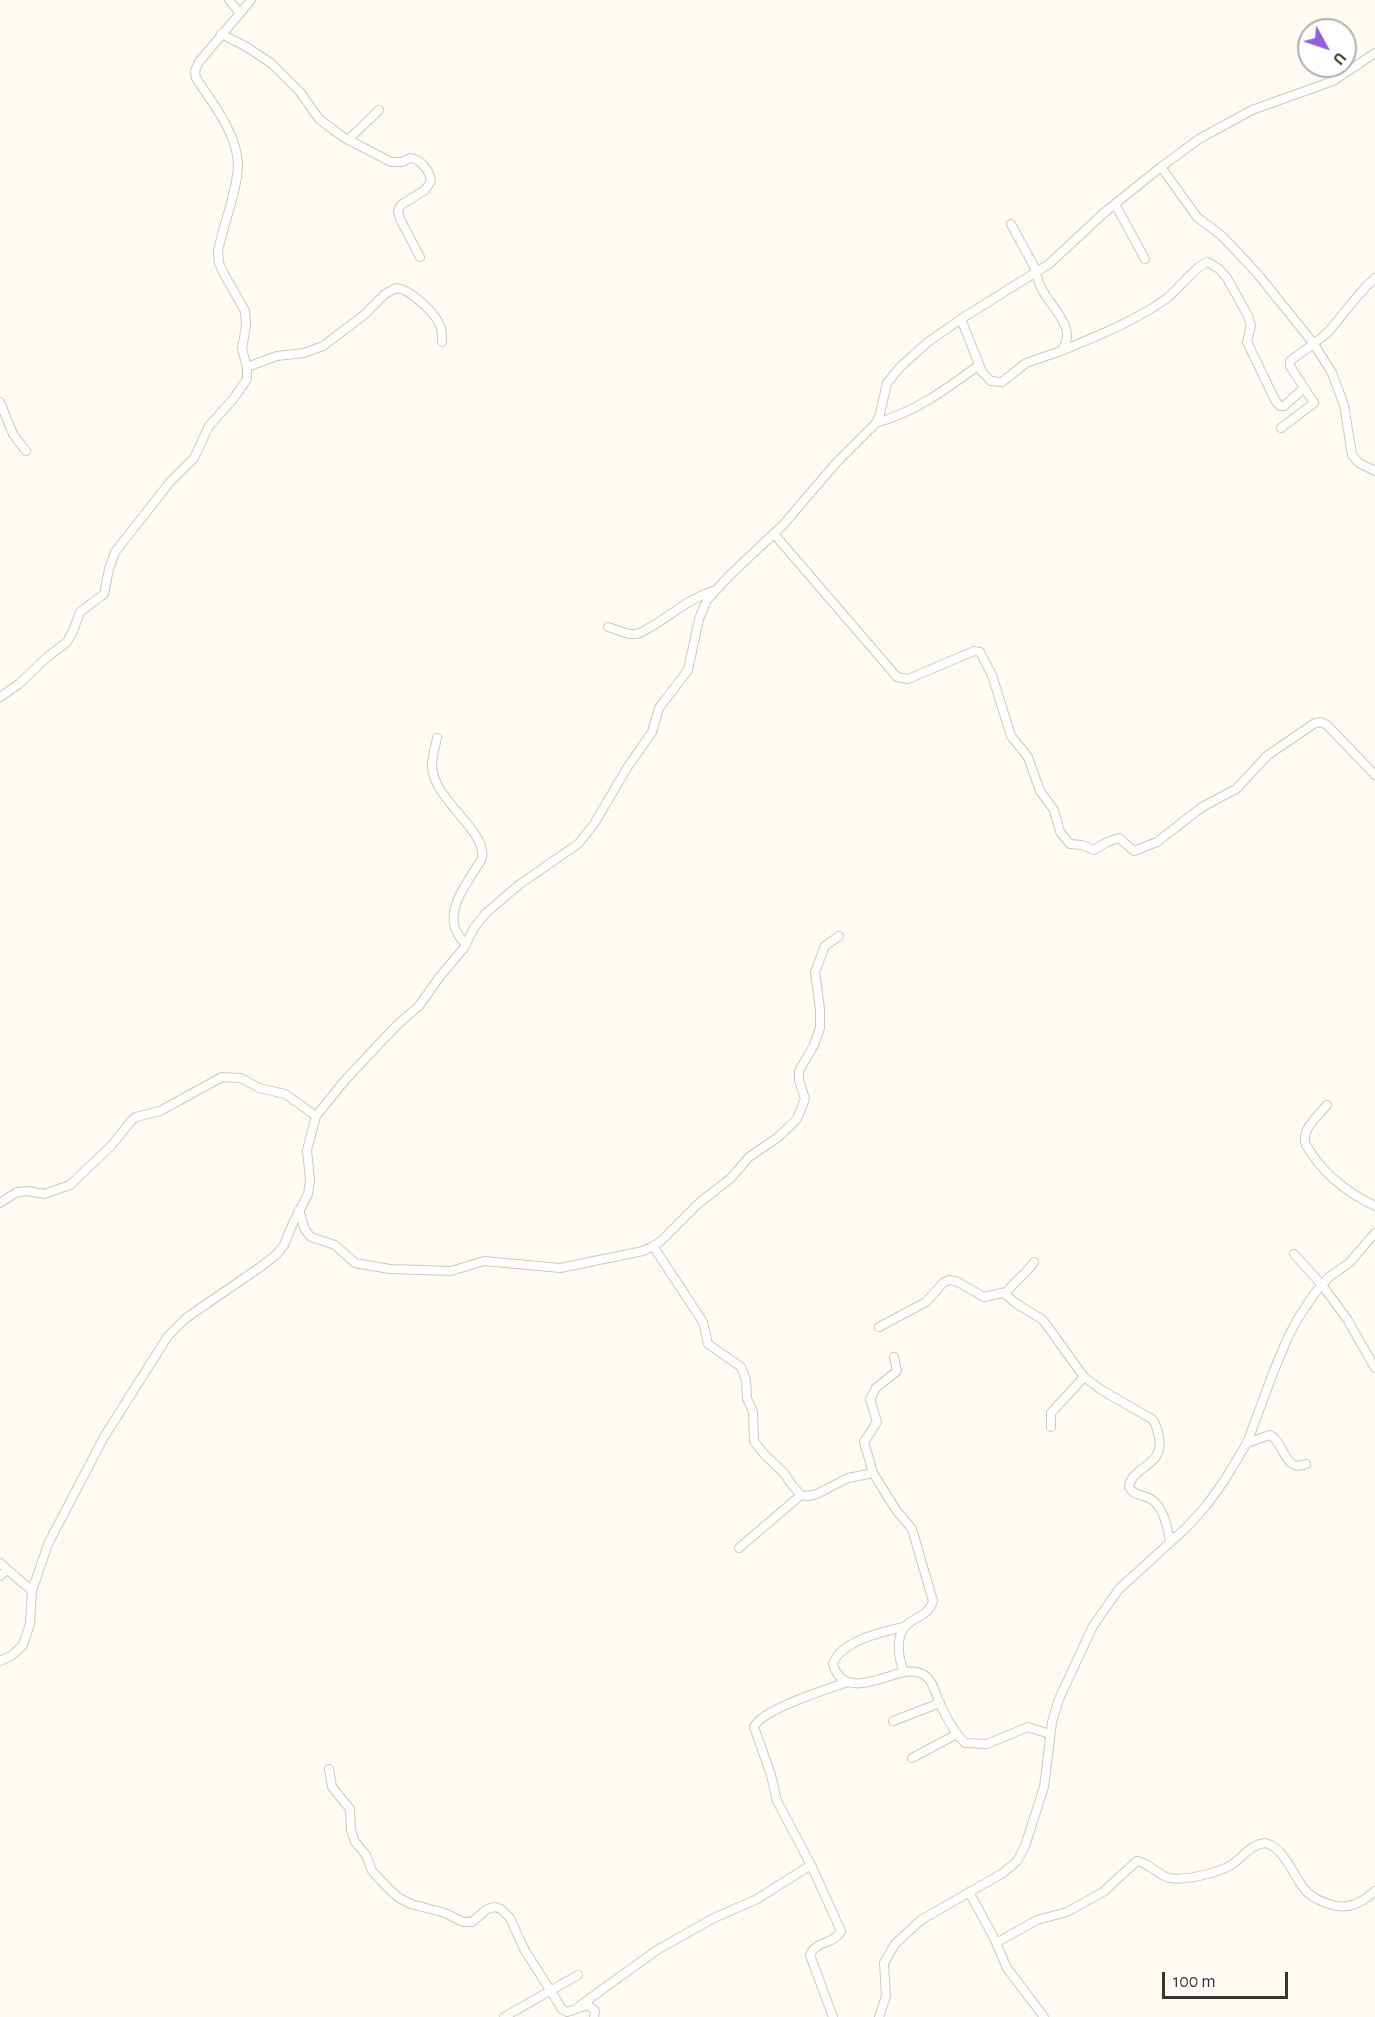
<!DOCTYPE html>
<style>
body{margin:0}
#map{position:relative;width:1375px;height:2017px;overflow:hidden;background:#fffbf3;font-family:"Alegreya Sans",sans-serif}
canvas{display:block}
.north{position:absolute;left:1297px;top:18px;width:60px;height:60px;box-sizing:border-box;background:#fff;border:2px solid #afafad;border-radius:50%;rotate:130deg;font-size:16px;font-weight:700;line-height:24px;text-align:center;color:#383632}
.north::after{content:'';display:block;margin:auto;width:21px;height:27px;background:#9360d9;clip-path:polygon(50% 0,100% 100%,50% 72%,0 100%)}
.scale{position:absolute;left:1162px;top:1972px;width:126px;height:27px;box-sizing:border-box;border:3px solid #383632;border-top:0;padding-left:8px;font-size:18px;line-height:21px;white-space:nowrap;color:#383632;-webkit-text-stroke:4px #fff;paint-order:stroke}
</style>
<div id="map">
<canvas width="1375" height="2017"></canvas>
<div class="north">U</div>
<div class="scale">100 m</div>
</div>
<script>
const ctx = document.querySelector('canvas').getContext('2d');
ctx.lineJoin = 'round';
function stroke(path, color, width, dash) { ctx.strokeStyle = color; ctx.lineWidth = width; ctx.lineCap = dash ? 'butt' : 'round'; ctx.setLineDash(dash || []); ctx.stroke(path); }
const minor = new Path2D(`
 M229,0l10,12
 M221,34l24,12 26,17 29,29 19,27 24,18 48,25h11l8,-4c11,1 20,13 21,23l-6,9 -24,15 -3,6 2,8 20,38
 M348,140l31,-30
 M1161,167l36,50 25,19 34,36 58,72 18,29 12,32 8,50 7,8 16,8
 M1115,204l30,55
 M1011,224l26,48
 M961,319l21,53 9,9 11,1 24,-19 35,-12c16,-20 -4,-38 -15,-55 -5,-7 -8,-15 -10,-23
 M1061,351c36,-15 72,-29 105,-52 12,-9 30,-34 42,-37l11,7 8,9 21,38 3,9 -4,17 28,58 5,6h4l20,-18
 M247,367l30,-11 27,-3 19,-7 41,-31 21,-21 11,-6c14,1 41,26 45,40 1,4 1,10 1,14
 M0,402l13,32 13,17
 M876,423c41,-12 69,-33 103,-58
 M1281,428l33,-25 -24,-37v-5c13,-10 26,-18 38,-29 16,-18 29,-38 47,-54
 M774,534l123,143 11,2 66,-28 6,1 12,23 19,61 17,21 12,34 14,19 6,22 10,12 12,1 12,5 13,-8 12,-4 15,13 23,-9 45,-35 34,-18 32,-34 47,-32 6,-1 6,3 48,50
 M608,627l21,7h8c27,-11 45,-33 76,-43
 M0,697l19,-13 27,-26 21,-16 6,-11 7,-19 24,-18 5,-25 6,-17 55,-70 24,-24 15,-32 25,-28 13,-19v-12l-5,-18 4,-24 -1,-14 -21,-37 -5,-11 -1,-12c5,-25 20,-63 20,-86 -1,-32 -25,-61 -42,-87l-1,-7 4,-9 52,-62
 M437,738c-2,9 -5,19 -5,28 1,34 55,64 50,92 -10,19 -32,43 -28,66 1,8 7,15 12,21
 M1327,1105c-9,11 -27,25 -21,40 16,28 40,47 69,61
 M0,1203l17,-11 11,-1 16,3 26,-9 41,-39 20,-25 5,-4 24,-6 62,-34 19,1 18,10 26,6 31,22
 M299,1210l6,20 6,7 24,8 20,18 35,6 61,2 33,-10 76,7 83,-17 10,-5 50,76 5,22 33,23 5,13 1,18 6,14 1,29 10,13 20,19 8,12 9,10 7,1 9,-2 31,-16 25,-5 23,37 16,19 21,72c-6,21 -32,14 -34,42 -1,11 1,19 5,29 25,-3 28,10 35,30 6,13 15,31 26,41l22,1 41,-17 22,7
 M653,1246l8,-5 38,-38 32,-25 18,-21 28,-19 20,-19 8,-20 -6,-19v-9l15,-26 6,-17v-19l-5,-37 10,-26 14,-10
 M1294,1254l28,31 25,34 28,49
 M1034,1262c-7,12 -26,24 -28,33l8,7 29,18 41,57 19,14 49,28c5,6 5,11 7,18 6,30 -27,28 -30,50 5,9 12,7 20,11 14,7 19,30 21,44
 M879,1327l47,-25 17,-19 6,-3 7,1 28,16 22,-5
 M1051,1427v-14l33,-36
 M1247,1443l23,-8c15,8 14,38 36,29
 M873,1473l-9,-31 13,-20 -7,-23 6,-11 21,-17 -3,-14
 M739,1548l62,-53
 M0,1563l32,28
 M0,1576l7,-6
 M903,1627c-21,5 -63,14 -70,37 10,35 48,13 71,8
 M0,1661l11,-5 12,-11 7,-21 2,-33 16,-47 56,-107 64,-101 18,-18 73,-50 18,-14 7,-9 9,-22 15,-29 2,-14 -3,-30 9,-34 30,-37 51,-54 22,-19 22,-31 23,-27 10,-20 12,-15 34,-29 58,-40 16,-20 33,-56 25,-36 7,-24 29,-38 11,-51 8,-19 23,-25 53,-50 53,-62 40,-40 4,-9 7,-31 14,-17 27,-24 33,-23 88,-55 56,-52 56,-45 38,-28 53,-29 81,-29 42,-28
 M893,1721l47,-18
 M912,1758l45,-24
 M329,1769l3,18 18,22 1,21 4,12 11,13 6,16 19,20 8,7 12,6 34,9 18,9h9l15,-13 8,-2 6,2 9,9 14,31 38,60 5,3 21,-7 7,6 -1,6
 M811,1865l-34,-64 -6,-26 -17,-48c8,-18 74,-38 94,-45
 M969,1892l24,44 14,32 37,49
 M996,1943l41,-23 30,-8 36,-20 34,-31c13,2 21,15 33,17 15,3 53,-6 64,-15 11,-8 16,-18 31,-20 21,5 28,35 42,49 7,7 16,10 25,13 18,5 30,-3 43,-14
 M578,2007l79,-57 55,-31 45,-20 54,-34 30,66c-6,13 -26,10 -31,24l23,62
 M504,2017l74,-42
 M879,2017l7,-21 -2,-33 11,-19 26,-24 82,-47 14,-12 8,-15 19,-59 8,-65 7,-23 34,-73 26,-37 67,-61 20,-22 18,-25 23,-38 26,-70 15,-36 9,-17 17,-26 15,-17 20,-14 26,-30`);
stroke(minor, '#cdc9bf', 10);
stroke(minor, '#fff', 8);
</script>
